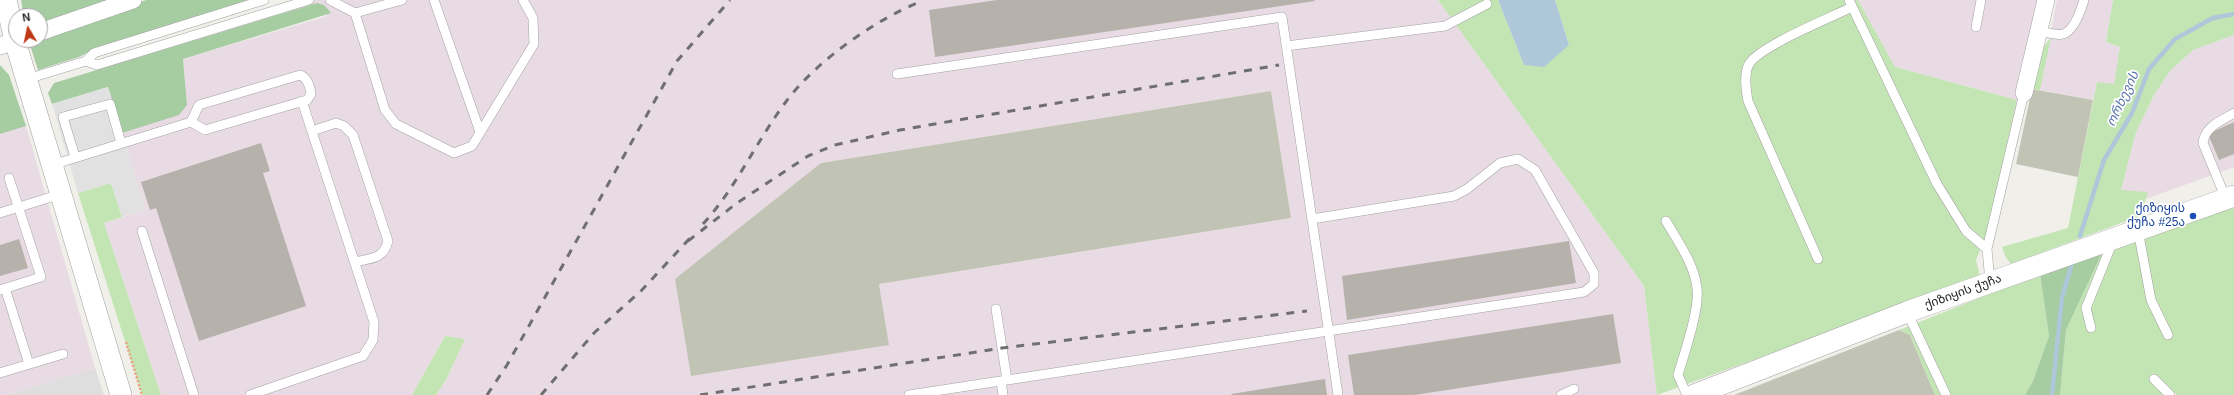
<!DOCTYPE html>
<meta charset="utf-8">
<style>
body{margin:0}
#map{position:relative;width:2234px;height:395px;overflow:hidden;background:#f0efe9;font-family:Helvetica,sans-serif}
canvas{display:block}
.north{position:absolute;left:8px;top:8px;width:40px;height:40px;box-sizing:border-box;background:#fff;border:1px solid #a6a6a6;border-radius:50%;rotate:351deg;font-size:11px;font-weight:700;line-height:16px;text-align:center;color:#212121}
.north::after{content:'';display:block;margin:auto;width:14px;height:18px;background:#be3614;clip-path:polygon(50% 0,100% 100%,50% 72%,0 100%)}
</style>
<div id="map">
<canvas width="2234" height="395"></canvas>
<div class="north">N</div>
</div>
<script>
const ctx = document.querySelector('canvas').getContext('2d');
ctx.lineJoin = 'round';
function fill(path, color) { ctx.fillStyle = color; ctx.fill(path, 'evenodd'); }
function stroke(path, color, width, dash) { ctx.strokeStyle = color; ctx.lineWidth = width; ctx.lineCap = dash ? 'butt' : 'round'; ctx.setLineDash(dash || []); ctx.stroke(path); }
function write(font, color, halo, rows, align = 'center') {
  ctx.font = font + ' Helvetica,"Noto Sans Georgian",sans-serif'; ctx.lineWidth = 3.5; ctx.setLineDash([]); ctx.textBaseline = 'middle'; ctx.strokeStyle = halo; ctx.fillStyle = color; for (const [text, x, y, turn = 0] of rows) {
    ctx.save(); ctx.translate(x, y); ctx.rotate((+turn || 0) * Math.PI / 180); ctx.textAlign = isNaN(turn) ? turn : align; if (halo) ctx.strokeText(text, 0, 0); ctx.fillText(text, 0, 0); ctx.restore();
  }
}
const residential = new Path2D(`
 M95,368l9,27h-97z`);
const industrial = new Path2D(`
 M307,0h1131l206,286 13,109h-1221l10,-15 19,-41 -20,-3 -33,59h-251l-57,-172 41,-13 -23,-77 65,-28 -4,-46 144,-43 -19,-12zM1271,91l20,127 -412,66 10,61 -68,-182z
 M1858,0h180l-21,100 -122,-33z
 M2057,0h56l-7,42 14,5 -6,38 -17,-3 -4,18 -53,-10z
 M2234,35v132l-88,32 1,-7 -26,-1 15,-59 18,-37 16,-24 23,-21z
 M26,126l69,242 -88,27h-7v-261z`);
const construction = new Path2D(`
 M2032,89l61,11 -15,77 -62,-13z
 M1271,91l20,127 -412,66 10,61 -198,31 -16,-97 146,-116z
 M1899,330l11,5 25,60h-201z`);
const grass = new Path2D(`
 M1438,0h60l26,65 45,-20 -14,-45h303l37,67 122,33 -31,136 -10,24 4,17 -323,118 -13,-109z
 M2113,0h121v35l-41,15 -23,21 -16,24 -18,37 -15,58 27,2 -8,24 -129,48 -6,-8 -3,-9 66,-19 29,-146 17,2 6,-37 -14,-5z
 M2051,38l-11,52 -8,-1c4,-18 5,-38 19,-51z
 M111,183l11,34 -18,6 57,172h-19l-64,-202z
 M2234,201v194h-57l-24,-22 -4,5 17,17h-106l6,-65 37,-79z
 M2040,274l9,62 -16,45 -8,14h-90l-25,-60 -11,-5z
 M445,336l20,3 -19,41 -10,15h-24z`);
const forest = new Path2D(`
 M21,0h89l-70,24v-8h-16z
 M146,0h108l-163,51 -12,6 -41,13 -8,-25z
 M317,3l7,2 7,8 -148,46 4,46 -8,10 -57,18 -14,-46 -56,17 -4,-11 6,-10z
 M0,65l9,10 17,51 -26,8z
 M2103,251l-37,79 -6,65h-35l8,-14 16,-45 -9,-62z`);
const parking = new Path2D(`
 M108,87l37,123 -23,7 -11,-34 -33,10 -26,-89z`);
const water = new Path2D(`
 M1498,0h57l14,45 -25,22 -20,-2z`);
const stream = new Path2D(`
 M2080,236l24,-76 28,-47 17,-44 26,-30 38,-21 21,-4
 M2052,395l10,-98 9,-30`);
const building = new Path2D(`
 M997,0h317l1,1 -380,56 -6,-47z
 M2234,122v32l-15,6 -11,-26z
 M261,143l9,28 -7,2 43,133 -107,35 -43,-133 -6,2 -9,-28z
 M19,239l9,29 -28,8v-31z
 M1569,241l7,42 -229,37 -5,-44z
 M1613,314l8,49 -206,32h-61l-6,-40z
 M1325,379l2,16h-95l-1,-1z`);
const path = new Path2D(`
 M126,342l16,53`);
const service = new Path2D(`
 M330,0l25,13 47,-13
 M434,0l46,132
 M1849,0l88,184 29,47 21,18
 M355,13l30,97 11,14 58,29 18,-7 62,-102 -1,-26 -10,-18
 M1976,27l5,-27
 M2039,31c7,1 18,5 24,3 11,-3 18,-24 21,-34
 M1286,46l159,-20 42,-22
 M86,61l11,4 212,-65
 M897,74l385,-57 56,378
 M27,79l59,-18 8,-8 170,-53
 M312,131l24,-8 8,3 9,9 35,106c-5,19 -17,17 -33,21
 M75,157l-12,-40 47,-13 11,39
 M52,165l139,-43 14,8 102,-30 4,-6c-1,-8 -3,-16 -11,-19l-101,30 -8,17
 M2226,199l-23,-56c2,-17 17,-21 31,-30
 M0,213l61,-19
 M1666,221c12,21 28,42 31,67 3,21 -13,66 -19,87l9,20
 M2138,230l13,70 17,35
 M142,231l52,164
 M1818,259l-70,-158c-2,-10 -4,-28 1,-37 11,-18 81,-46 103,-57
 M1990,282l-3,-33 37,-156
 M5,288l24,76
 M0,290l41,-13 -32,-99
 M996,309l11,71
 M1907,312l39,83
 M2091,328l-5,-20 27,-67
 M0,373l63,-19
 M2154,379l16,16
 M1001,381l2,14
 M250,395l113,-39 10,-16 1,-18 -72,-221
 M909,395l675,-103 10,-8v-11l-59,-103 -17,-11 -18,4 -33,26 -13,7 -142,23
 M1561,395l13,-6`);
const minor = new Path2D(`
 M40,32l93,-32
 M0,46l17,-6
 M2024,93l22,-93`);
const tertiary = new Path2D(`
 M6,0l9,41 106,354
 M1694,395l213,-83 327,-116`);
const rail = new Path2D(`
 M703,224c33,-36 53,-82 82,-121 29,-40 89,-83 135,-101
 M688,241l49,-38 71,-47 27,-11 65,-15 379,-65
 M487,395l20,-30 170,-304 53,-61
 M541,395l53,-62 47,-42 50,-54
 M700,395l302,-47 305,-37`);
const markers = [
 [2193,216,4,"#1a4fb4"]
];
const transitNames = [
 ["ქიზიყის",2185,209],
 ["ქუჩა #25ა",2185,223]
];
const streetNames = [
 ["ქიზიყის ქუჩა",1963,292,-20]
];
const waterNames = [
 ["ორხევის",2123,99,-65]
];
fill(residential, '#dfdede');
fill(industrial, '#e9dbe4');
fill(construction, '#c1c4b5');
fill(grass, '#c3e5b4');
fill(forest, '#a6cca2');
fill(parking, '#e1e1e1');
fill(water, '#aec7d9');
stroke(stream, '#aec7d9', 4.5);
fill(building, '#b6b2ab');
stroke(service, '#a2a2a2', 10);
stroke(minor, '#a2a2a2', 18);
stroke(tertiary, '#a2a2a2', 22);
stroke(path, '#ed9f7d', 2.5, [2, 2]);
stroke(service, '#fff', 9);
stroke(minor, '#fff', 17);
stroke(tertiary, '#fff', 21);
stroke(rail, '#6f6f6f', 3, [8, 8]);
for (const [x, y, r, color] of markers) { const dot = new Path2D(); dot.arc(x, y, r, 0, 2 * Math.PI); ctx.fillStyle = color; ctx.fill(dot); stroke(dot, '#fff', 1.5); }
write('12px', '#164399', '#fff', transitNames, 'right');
write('12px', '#212121', '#fff', streetNames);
write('italic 13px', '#566fa8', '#fff', waterNames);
</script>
